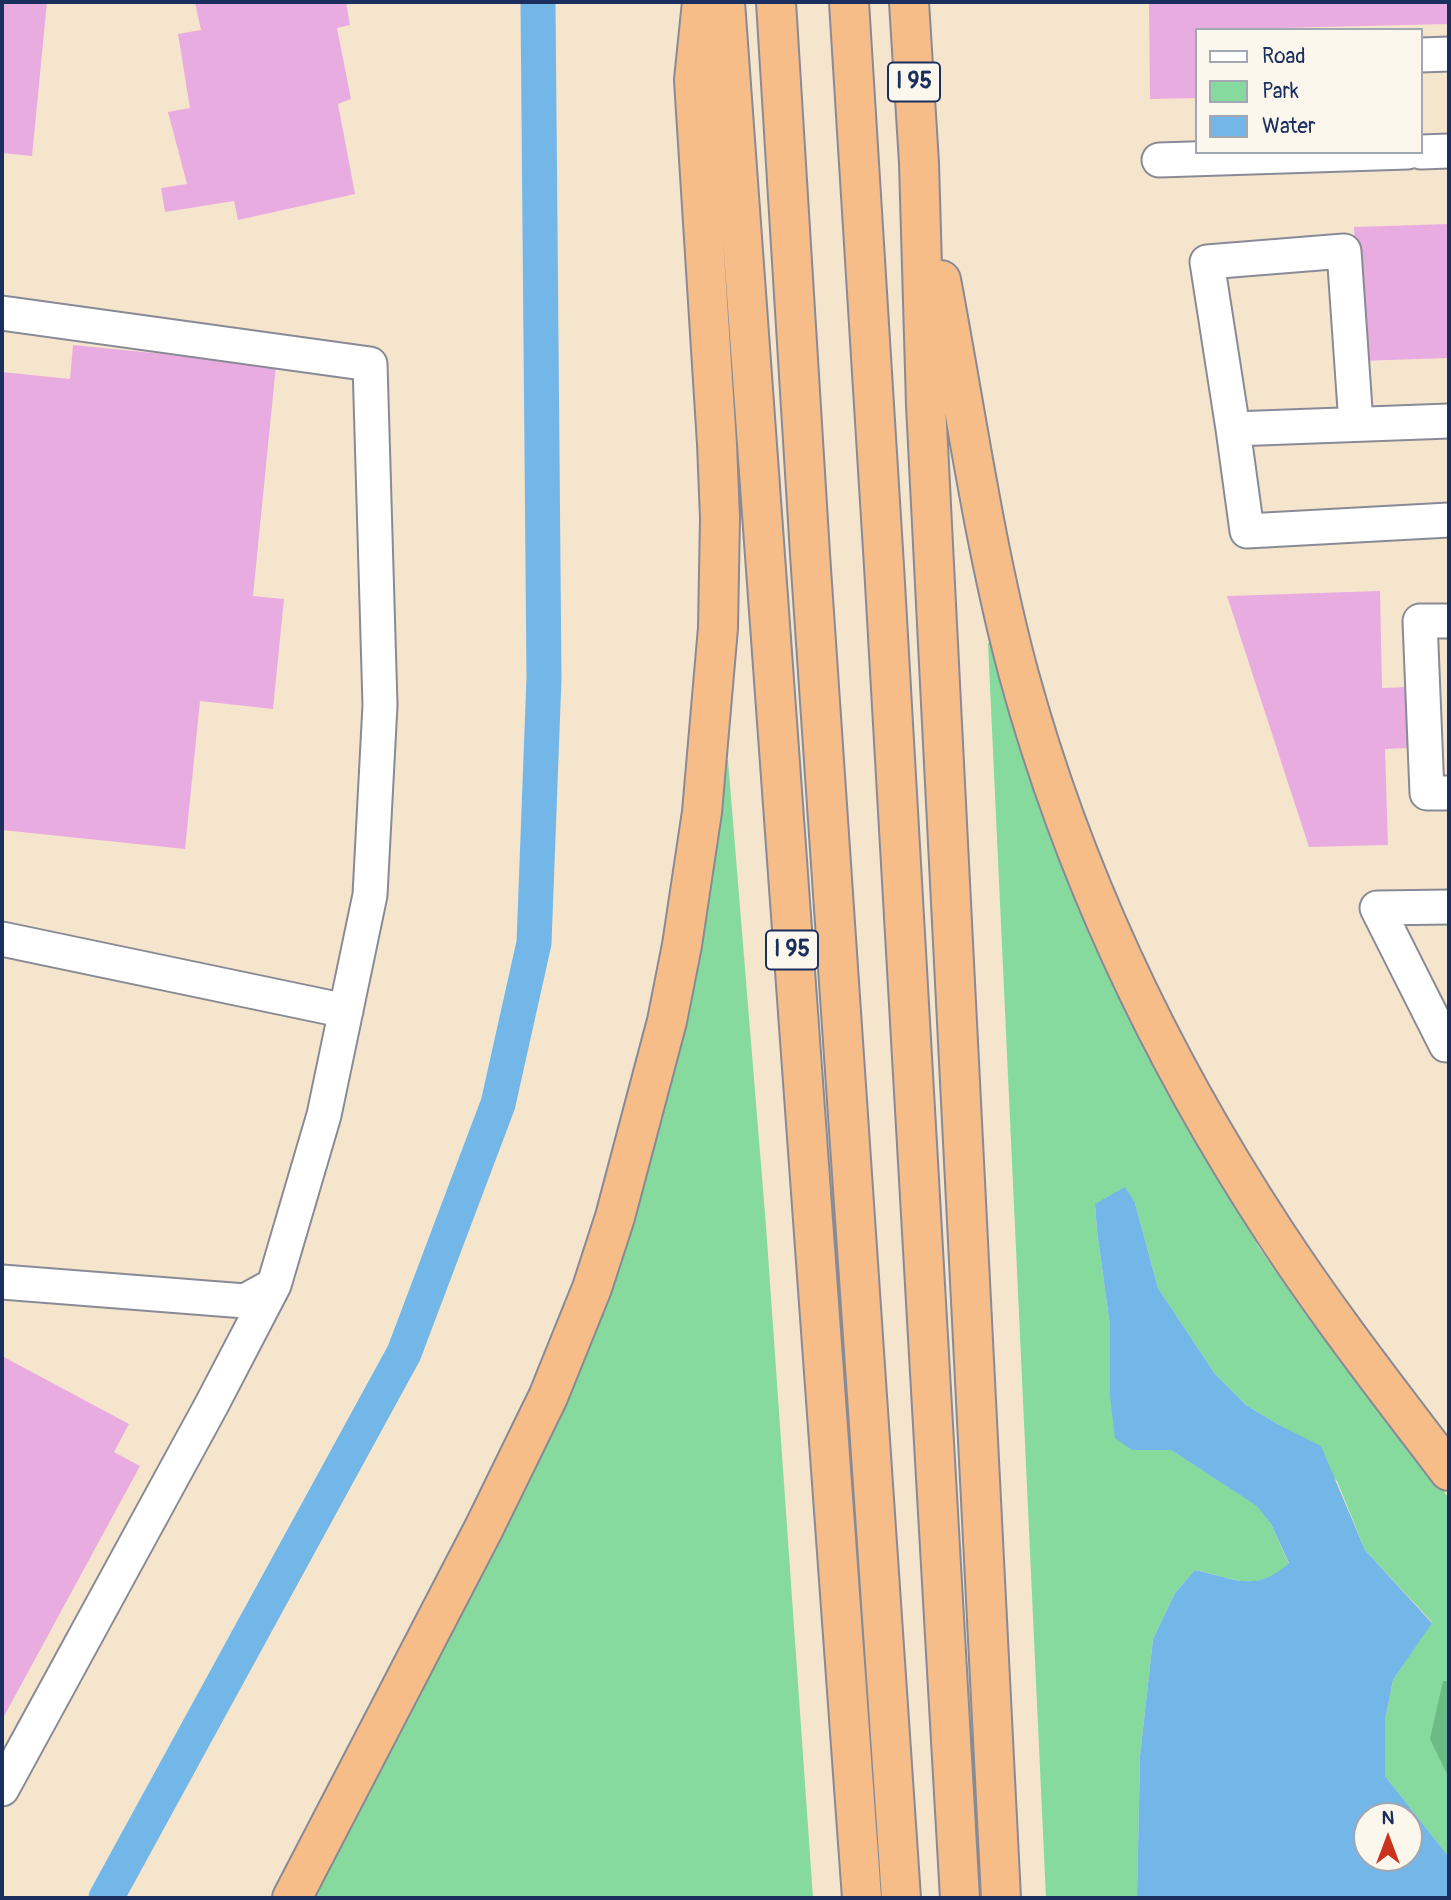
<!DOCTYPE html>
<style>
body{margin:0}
#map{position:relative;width:1451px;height:1900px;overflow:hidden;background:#f6e5cd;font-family:Pangolin,sans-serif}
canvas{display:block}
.frame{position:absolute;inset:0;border:4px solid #1b2f5e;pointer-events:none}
.legend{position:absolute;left:1195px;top:28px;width:228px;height:126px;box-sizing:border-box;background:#fbf7ec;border:2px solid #a1a7b3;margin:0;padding:9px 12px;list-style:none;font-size:21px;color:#1b2f5e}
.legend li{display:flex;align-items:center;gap:14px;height:35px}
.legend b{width:35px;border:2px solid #a1a7b3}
.north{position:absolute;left:1353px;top:1802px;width:70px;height:70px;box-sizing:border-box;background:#fbf7ec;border:2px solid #a1a7b3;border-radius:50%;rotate:0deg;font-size:19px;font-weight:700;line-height:28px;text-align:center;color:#1b2f5e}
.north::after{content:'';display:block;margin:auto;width:24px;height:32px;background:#c8321e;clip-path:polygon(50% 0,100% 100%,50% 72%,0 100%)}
</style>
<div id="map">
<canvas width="1451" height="1900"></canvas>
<div class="frame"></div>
<ul class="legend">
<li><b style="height:9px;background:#fff"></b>Road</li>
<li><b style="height:19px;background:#86da9d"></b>Park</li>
<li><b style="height:19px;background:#73b7e9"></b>Water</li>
</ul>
<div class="north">N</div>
</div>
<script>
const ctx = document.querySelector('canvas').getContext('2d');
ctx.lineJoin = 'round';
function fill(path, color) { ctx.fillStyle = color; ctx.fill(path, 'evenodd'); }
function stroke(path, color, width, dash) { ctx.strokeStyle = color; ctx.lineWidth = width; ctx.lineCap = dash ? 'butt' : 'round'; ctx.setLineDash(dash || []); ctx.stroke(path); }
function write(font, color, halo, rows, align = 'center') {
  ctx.font = font + ' Pangolin,sans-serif'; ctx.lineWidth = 6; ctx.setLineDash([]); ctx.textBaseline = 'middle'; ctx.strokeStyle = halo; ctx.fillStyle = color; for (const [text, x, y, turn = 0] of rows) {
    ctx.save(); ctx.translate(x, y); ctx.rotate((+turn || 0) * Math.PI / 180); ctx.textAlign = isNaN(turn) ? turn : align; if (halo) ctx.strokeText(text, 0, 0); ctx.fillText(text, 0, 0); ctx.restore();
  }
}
const green = new Path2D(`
 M999,640l214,524 45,82 48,69 143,183v359l-64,-81v-55l8,-41 39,-58 -67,-72 -28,-69 -56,-55 -35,-21 -31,-31 -57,-86 -23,-85 -40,1 2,27 13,95v69l22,55h39l87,56 13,18 18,40c-35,30 -54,14 -94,6l-20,23 -22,46 -13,117 -3,142h-91l-58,-1255z
 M723,760h5l38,466 47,672h-505l266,-524z`);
const forest = new Path2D(`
 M1443,1681h6v97l-19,-39z`);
const water = new Path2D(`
 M1125,1187l10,16 23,85 57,86 31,31 35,21 40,20 44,104 67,73 -39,57 -8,41v55l64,81v41h-312l3,-142 13,-117 22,-46 20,-23c39,8 60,24 94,-7l-18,-39 -14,-18 -86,-56h-39l-17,-12 -5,-42v-70l-13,-95 -2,-27zM1367,1816h42v42h-42z`);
const canal = new Path2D(`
 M106,1898l298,-545 94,-249 36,-161 10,-265 -6,-676`);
const building = new Path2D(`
 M2,2h45l-15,154 -30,-3z
 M195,2h151l4,23 -13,3 14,71 -13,5 17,90 -117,26 -4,-19 -69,11 -4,-24 26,-4 -19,-72 22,-4 -12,-74 23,-4z
 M1149,2h300v22l-252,6v68l-47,1z
 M1449,224v134l-90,3 -5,-134z
 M73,345l203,20 -23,231 31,3 -11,110 -73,-8 -15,148 -183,-19v-458l68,7z
 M1380,591l2,97 26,-1 2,61 -25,1 3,96 -79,2 -82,-251z
 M2,1356l127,68 -15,28 26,14 -138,254z`);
const minor = new Path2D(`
 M1421,55l28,-1
 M1421,152l28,-1
 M1159,160l249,-8
 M2,313l368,51 10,341 -10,190 -46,220 -50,170 -29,16 -243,-19
 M1356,424l-12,-173 -137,11 26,167 216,-8
 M1233,429l14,102 202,-11
 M1449,621h-29l7,172h22
 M1449,907l-72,1 69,137h3
 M2,939l344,72
 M2,1789l210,-385 62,-119`);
const highway = new Path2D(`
 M725,2l137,1896
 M776,2l34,552 91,1344
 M849,2l35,564 76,1332
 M909,2l10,161 7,242 75,1493
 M941,280c25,132 43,265 78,395 54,197 143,385 255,556 54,83 115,161 175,240
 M292,1898l192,-370 64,-131 44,-109 23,-71 52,-196 15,-76 20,-133 16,-184 2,-110 -3,-74 -23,-364 8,-78`);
const shields = [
 [914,82,52],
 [792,950,52]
];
const shieldNames = [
 ["I 95",914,82],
 ["I 95",792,950]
];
fill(green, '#86da9d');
fill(forest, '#6cba84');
fill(water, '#73b7e9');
stroke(canal, '#73b7e9', 35);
fill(building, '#e9ace0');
stroke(minor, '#888a96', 37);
stroke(highway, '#888a96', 42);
stroke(minor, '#fff', 33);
stroke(highway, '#f7bd88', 38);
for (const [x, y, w] of shields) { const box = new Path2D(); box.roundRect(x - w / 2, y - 19.5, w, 39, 5); ctx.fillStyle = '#fbf7ec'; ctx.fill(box); stroke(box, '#1b2f5e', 2); }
write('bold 23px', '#1b2f5e', null, shieldNames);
</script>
